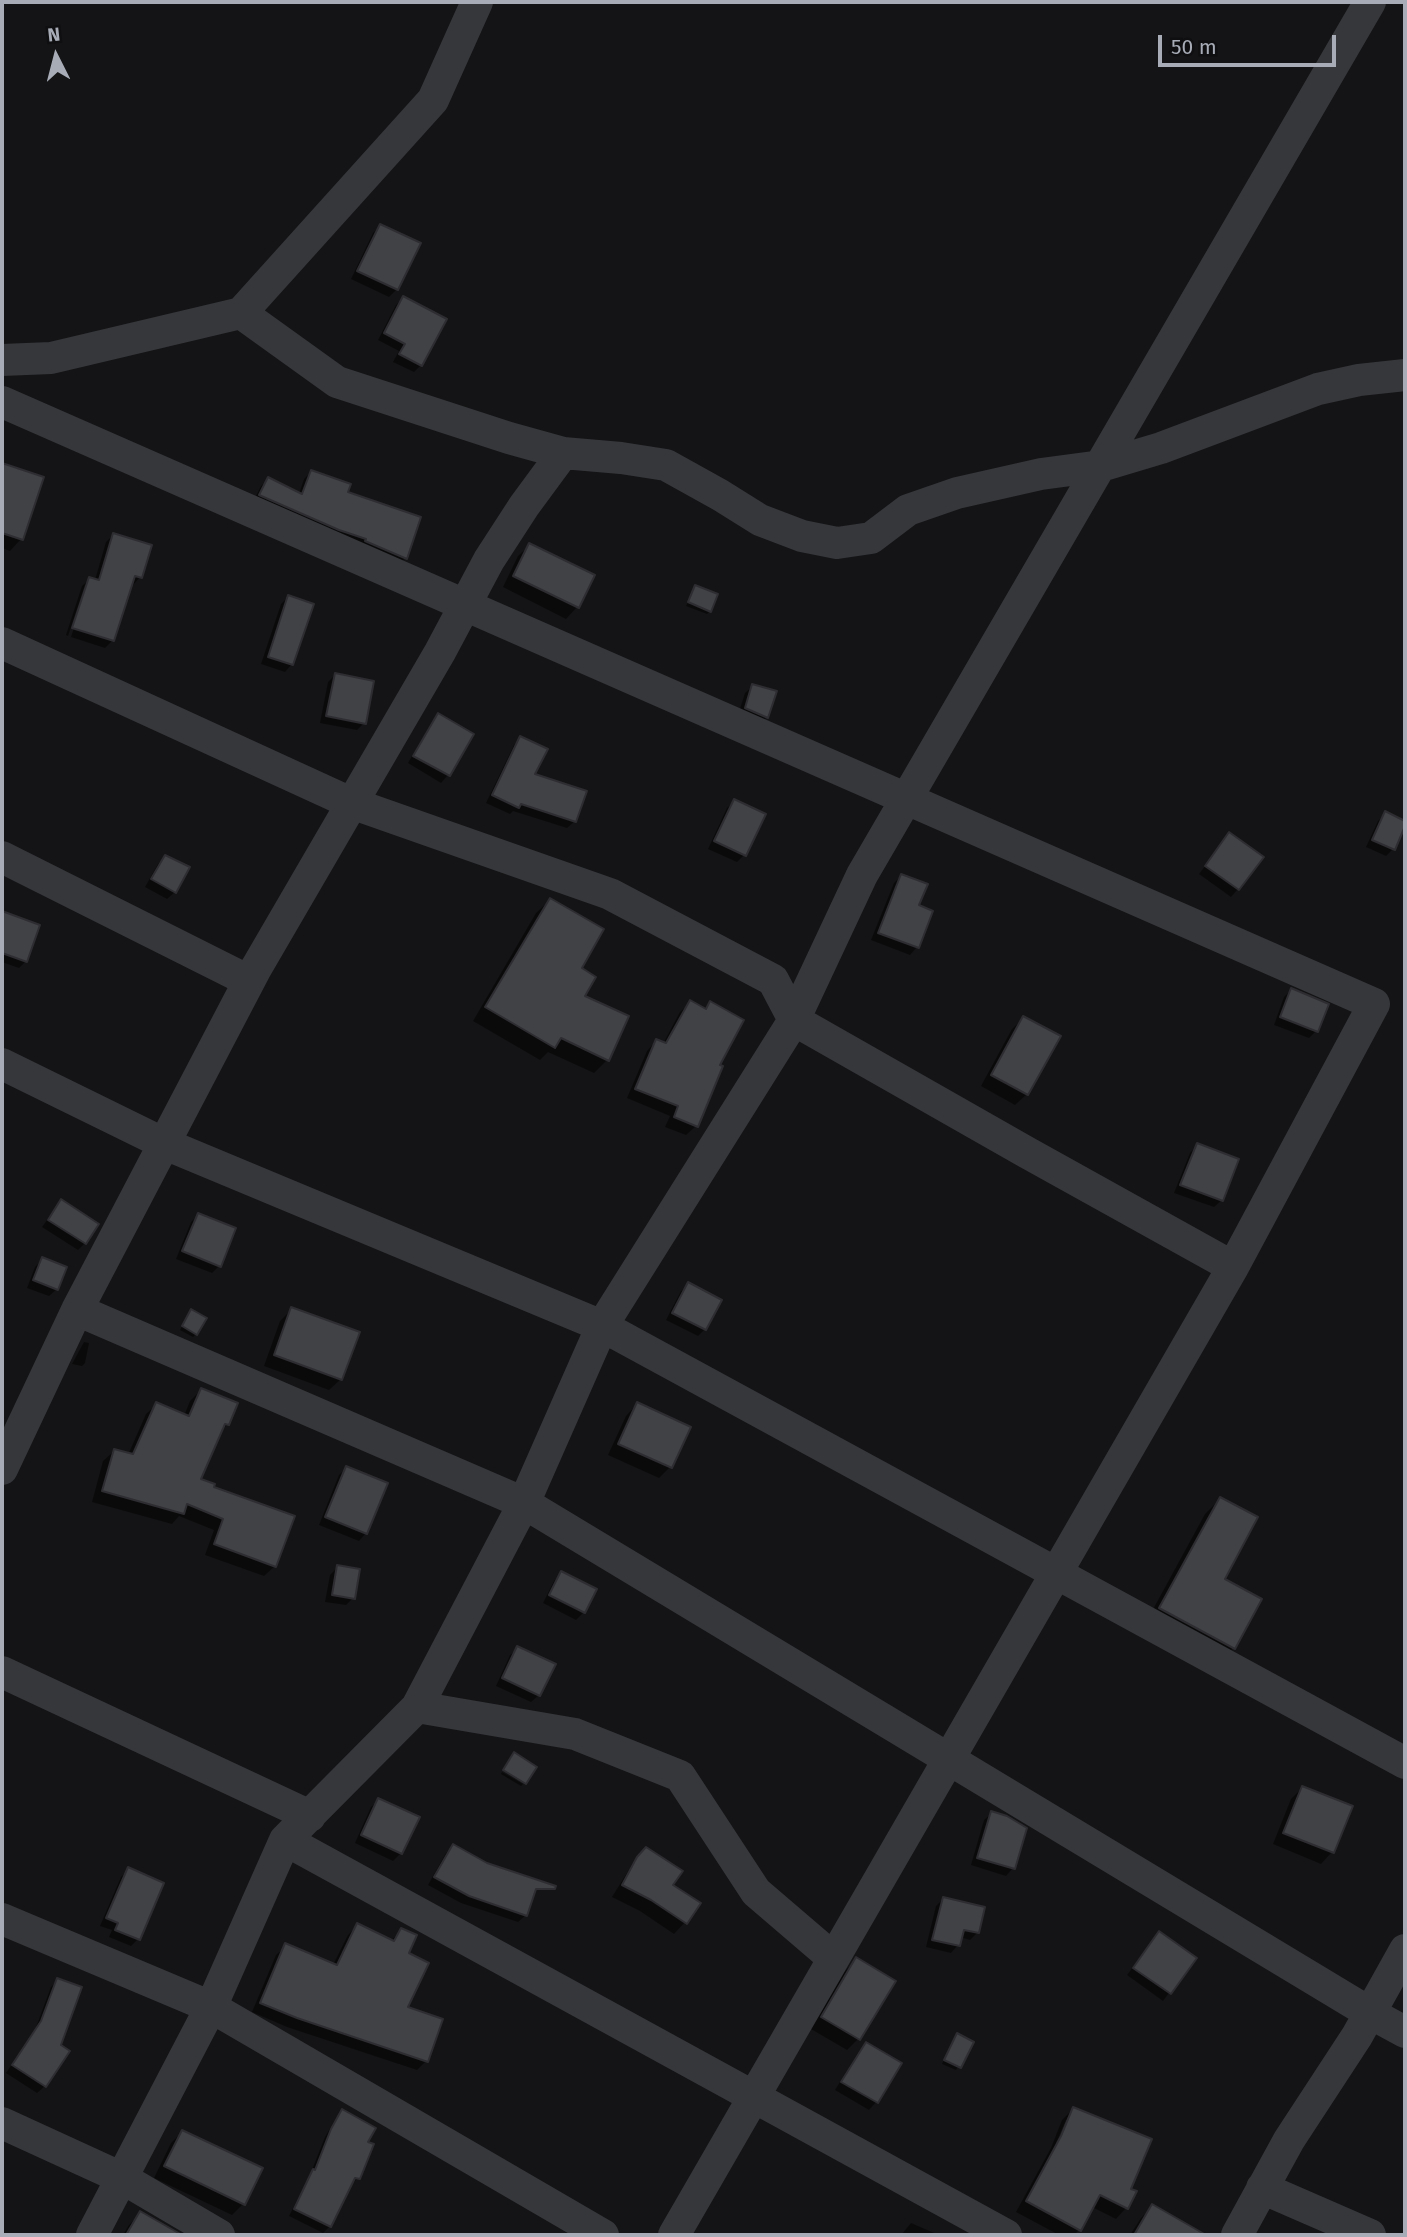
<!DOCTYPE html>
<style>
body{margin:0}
#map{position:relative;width:1407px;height:2237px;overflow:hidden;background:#141416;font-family:"Fira Sans",sans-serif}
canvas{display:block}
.frame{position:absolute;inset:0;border:4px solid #a7acb6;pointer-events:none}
.north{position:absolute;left:21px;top:21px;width:70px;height:70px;-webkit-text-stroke:5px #0f0f11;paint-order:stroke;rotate:354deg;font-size:19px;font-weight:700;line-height:28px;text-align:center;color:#a7acb6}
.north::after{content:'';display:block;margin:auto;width:24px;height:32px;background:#a7acb6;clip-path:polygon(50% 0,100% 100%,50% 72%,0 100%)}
.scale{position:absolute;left:1158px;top:35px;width:178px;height:32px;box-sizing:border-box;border:4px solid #a7acb6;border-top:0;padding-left:9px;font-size:21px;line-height:24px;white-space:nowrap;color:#a7acb6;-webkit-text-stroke:5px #0f0f11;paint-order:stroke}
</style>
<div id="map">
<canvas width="1407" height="2237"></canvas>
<div class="frame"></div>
<div class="north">N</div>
<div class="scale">50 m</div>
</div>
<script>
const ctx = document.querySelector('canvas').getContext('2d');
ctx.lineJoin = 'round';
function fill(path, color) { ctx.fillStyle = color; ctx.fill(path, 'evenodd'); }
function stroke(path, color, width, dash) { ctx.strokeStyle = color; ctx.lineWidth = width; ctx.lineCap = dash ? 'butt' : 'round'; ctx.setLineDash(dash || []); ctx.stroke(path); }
const shadow = new Path2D(`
 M380,226l39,18 -22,45 -8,8 -38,-18 22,-46z
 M403,298l18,67 -7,7 -21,-10 6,-11 -21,-11 18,-35z
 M5,466l16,73 -11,12 -8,-3v-79z
 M311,472l35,21 73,25 -14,40 -7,8 -145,-64 8,-16 8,-7 30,15 5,-15z
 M113,535l27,42 -7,8 -3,-1 -17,56 -8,8 -34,-11 17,-52h-3l-17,51 -2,-1 16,-49 8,-7 5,1 11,-38z
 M530,545l63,31 -16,31 -11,12 -63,-32 15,-31z
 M696,587l14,24 -3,3 -21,-8z
 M288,597l4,67 -7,8 -24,-8 20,-60z
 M335,675l29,48 -7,7 -37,-7 8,-41z
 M753,686l14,31 -7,7 -22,-9 7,-22z
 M439,715l33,20 -24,40 -7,8 -33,-20 23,-40z
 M521,738l12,37 42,46 -8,7 -54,-17 -3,3 -24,-11 28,-58z
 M735,801l9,54 -7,7 -29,-13 19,-41z
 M1385,814l20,8 -12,27 -7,7 -20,-9 12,-26z
 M1229,835l9,54 -7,8 -32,-23z
 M165,857l10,35 -8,7 -22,-12 13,-23z
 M901,876l16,30 14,6 -14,35 -7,8 -39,-15 23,-57z
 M550,900l29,69 4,28 24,63 -13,13 -46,-21 -8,8 -67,-39 63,-108z
 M2,913l36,13 -12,35 -7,7 -17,-6z
 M1291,990l25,41 -7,7 -35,-13 10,-28z
 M690,1003l14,7 6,-6 7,62 -21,60 -10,9 -21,-8 5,-11 -43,-18 20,-47 9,-10 7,3 17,-32z
 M1024,1018l3,76 -12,11 -34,-19 31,-57z
 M1197,1145l25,55 -8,7 -40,-14 16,-40z
 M61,1201l24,42 -7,7 -36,-23z
 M198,1215l21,51 -7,7 -36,-14 15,-37z
 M43,1259l14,30 -8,7 -22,-8 8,-21z
 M689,1284l16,45 -7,7 -32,-16 15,-29z
 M292,1309l49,70 -12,11 -65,-24 16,-45z
 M189,1314l7,20 -3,3 -13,-7z
 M84,1342l5,1 -4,20 -3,3 -10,-2z
 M201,1390l27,34 -9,9 -20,47 13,8 63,78 -11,10 -59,-21 9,-25 -35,-14 -7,8 -80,-22 11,-41 11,-10 14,4 18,-41 11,-10 27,12 6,-15z
 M637,1404l33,63 -11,11 -51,-23 18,-39z
 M346,1468l20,65 -7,8 -40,-16 20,-50z
 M1220,1499l3,81 36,20 -26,48 -15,16 -73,-40 60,-110z
 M338,1567l15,31 -7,7 -21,-3 5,-27z
 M562,1573l33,17 -11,22 -8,8 -33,-17 11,-22z
 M518,1648l21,47 -8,7 -35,-16 14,-31z
 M502,1772l21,12 -2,2 -20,-12z
 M1302,1788l48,19 -18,45 -11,12 -48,-20 18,-45z
 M379,1800l22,53 -8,8 -38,-18 16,-36z
 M992,1813l21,55 -7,8 -35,-11 13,-45z
 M453,1846l73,69 -8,7 -57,-19 -33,-18 18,-32z
 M646,1849l25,36 14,37 -11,12 -34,-23 -28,-14 23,-37z
 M129,1869l9,70 -7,7 -22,-9 3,-7 -12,-4 21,-49z
 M943,1899l35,33 -8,8 -10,-3 -2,8 -7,8 -25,-6 10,-41z
 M358,1925l33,16 10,-11 5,24 -1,54 21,53 -9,9 -130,-43 -35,-15 24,-57 10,-9 47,19 15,-30z
 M1159,1933l36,25 -32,43 -36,-26z
 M856,1960l37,22 -35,57 -11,11 -36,-21 34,-58z
 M58,1980l1,66 9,5 -23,35 -8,7 -31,-20 29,-43 16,-43z
 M954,2039l18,4 -16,27 -14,-6z
 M866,2044l34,20 -24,38 -7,8 -34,-20 24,-39z
 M1073,2109l56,81 -3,18 -10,11 -24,-12 -12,22 -6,6h-15l-43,-23 35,-64 11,-28zM1066,2120h3l-10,24 -3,-1z
 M343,2111l22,32 -7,35 -7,7 -21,41 -7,7 -34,-17 21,-41 15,-38 11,-19z
 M182,2132l62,71 -12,12 -78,-37 17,-35z
 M1152,2207l50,28h-72l11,-17z
 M141,2213l32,19 -2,3h-48l6,-10z
 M911,2223l28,12h-38z`);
const building = new Path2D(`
 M380,224l41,19 -23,47 -41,-19z
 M403,296l44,23 -25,47 -23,-12 6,-10 -21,-11z
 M2,463l42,14 -21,63 -21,-7z
 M311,470l40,14 -3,8 73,25 -14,42 -42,-18 1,-2 -27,-9 -80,-35 9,-18 34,17z
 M113,533l39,12 -10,33 -7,-2 -21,65 -42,-13 17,-51 10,3z
 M529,543l66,32 -16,33 -66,-32z
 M695,585l23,9 -7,18 -23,-10z
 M288,595l26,9 -21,61 -25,-8z
 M335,673l39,8 -8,43 -40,-8z
 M752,684l25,7 -9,27 -23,-10z
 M438,713l36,21 -24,42 -37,-20z
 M520,736l28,13 -13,25 52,17 -11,31 -55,-18 -2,4 -27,-13z
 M734,799l32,15 -20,42 -32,-15z
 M1385,811l20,10v5l-10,24 -23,-10z
 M1229,832l35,25 -25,33 -34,-24z
 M165,855l25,12 -14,26 -25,-14z
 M901,874l27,10 -9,21 14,6 -14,37 -41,-15z
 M550,898l54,31 -22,39 14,9 -11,19 44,20 -20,45 -48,-23 -6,10 -70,-41z
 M2,911l38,14 -13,37 -25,-9z
 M1291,988l38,16 -11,28 -38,-15z
 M690,1000l16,9 4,-8 34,19 -24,45 3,1 -25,61 -24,-10 4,-11 -43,-17 21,-50 10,4z
 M1023,1016l38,20 -33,59 -37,-20z
 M1197,1143l42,16 -16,42 -43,-16z
 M61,1199l38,25 -13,20 -38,-24z
 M198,1213l38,15 -15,39 -39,-16z
 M42,1257l25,10 -9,23 -25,-10z
 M688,1282l34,18 -16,30 -34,-17z
 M291,1307l69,25 -18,48 -68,-25z
 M191,1309l16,9 -10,17 -15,-9z
 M201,1388l37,15 -9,22 -4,-1 -24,55 14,5 -1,3 81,29 -19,51 -62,-23 9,-25 -36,-15 -3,10 -82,-23 12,-42 19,5 23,-52 33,14z
 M637,1402l54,25 -19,41 -54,-24z
 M346,1466l42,17 -21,51 -42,-17z
 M1220,1497l38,20 -33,62 37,20 -27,50 -76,-41z
 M337,1565l23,4 -5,30 -23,-4z
 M561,1571l36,18 -12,24 -36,-18z
 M517,1646l39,18 -16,32 -38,-18z
 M514,1752l23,15 -11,17 -23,-14z
 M1302,1786l51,20 -19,47 -51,-20z
 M378,1798l42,19 -18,37 -41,-19z
 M991,1811l16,5 20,12 -12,41 -38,-11z
 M453,1844l34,19 69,23 -1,3h-19l-9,27 -58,-20 -35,-19z
 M646,1847l37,24 -10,14 28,18 -14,21 -36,-24 -29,-15 15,-28z
 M128,1867l36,16 -24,57 -25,-10 3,-7 -12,-5z
 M943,1897l42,10 -6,26 -15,-3 -4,16 -28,-6z
 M357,1923l37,18 7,-13 16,7 -8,18 20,10 -21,44 35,12 -15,43 -131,-44 -37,-15 25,-60 52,22z
 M1159,1931l38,27 -26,36 -38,-26z
 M856,1957l40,24 -36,59 -39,-23z
 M57,1978l25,9 -21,58 9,6 -24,36 -34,-22 29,-44z
 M957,2033l17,9 -13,26 -17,-8z
 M866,2042l36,21 -24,40 -37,-21z
 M1073,2107l79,32 -21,50 6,2 -9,18 -28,-14 -19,36 -55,-30 35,-65z
 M342,2109l34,19 -8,14 6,2 -14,35 -5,-1 -24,49 -37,-18 19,-40 2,1 16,-41z
 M182,2130l81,38 -18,37 -81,-39z
 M1152,2204l54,31h-72z
 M140,2211l42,24h-56z`);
const minor = new Path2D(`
 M241,313l96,69 172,56 54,15 58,5 45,7 54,30 40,25 42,16 35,7 34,-5 37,-28 49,-17 84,-19 60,-8 60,-18 157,-59 41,-9 46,-5
 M2,360l49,-2 190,-45 192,-213 44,-98
 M2,402l1372,602 -141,263 -559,968
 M2,643l349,160 259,91 163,86 21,40 232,132 207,115
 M2,857l247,124
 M2,1064l163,80 437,182 803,437
 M77,1310l447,193 846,510 35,19
 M2,1469l75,-159 178,-340 185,-318 49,-92 35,-54 39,-53
 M2,1672l308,144
 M417,1707l158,27 105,42 76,116 77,66
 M285,1840l721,395
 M2,1919l209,88 392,228
 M2,2123l120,55 97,57
 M1262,2188l108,47
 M92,2235l119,-228 74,-167 132,-133 107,-204 78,-177 192,-306 68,-145 508,-873
 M1237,2235l52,-95 68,-104 48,-86`);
fill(shadow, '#0007');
fill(building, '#414246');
stroke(building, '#2e2e32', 2);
stroke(minor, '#36373b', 32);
</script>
